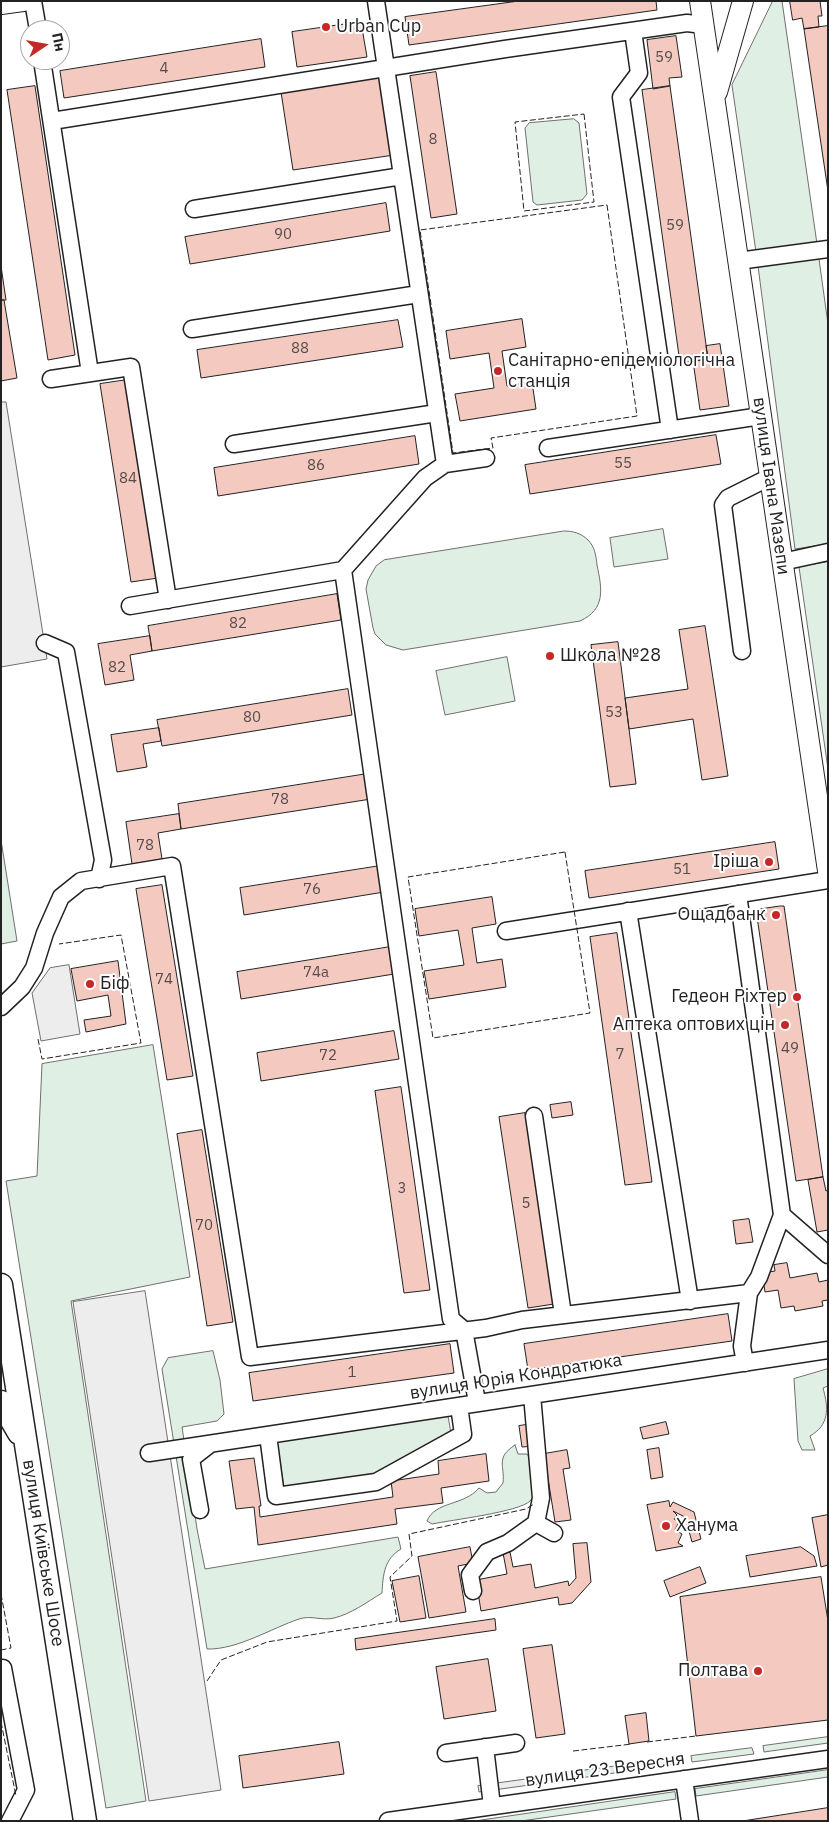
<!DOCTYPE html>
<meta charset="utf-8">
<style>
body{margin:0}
#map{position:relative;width:829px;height:1822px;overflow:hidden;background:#fff;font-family:"IBM Plex Sans",sans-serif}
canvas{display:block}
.frame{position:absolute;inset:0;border:2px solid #222;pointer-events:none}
.north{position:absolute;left:20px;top:20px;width:50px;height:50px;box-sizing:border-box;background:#fff;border:1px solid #a7a7a7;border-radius:50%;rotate:78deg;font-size:14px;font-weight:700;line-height:20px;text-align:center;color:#222}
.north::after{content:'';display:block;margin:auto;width:18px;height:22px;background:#c62828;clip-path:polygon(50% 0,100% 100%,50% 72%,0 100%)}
</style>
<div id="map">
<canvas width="829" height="1822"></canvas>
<div class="frame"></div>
<div class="north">Пн</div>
</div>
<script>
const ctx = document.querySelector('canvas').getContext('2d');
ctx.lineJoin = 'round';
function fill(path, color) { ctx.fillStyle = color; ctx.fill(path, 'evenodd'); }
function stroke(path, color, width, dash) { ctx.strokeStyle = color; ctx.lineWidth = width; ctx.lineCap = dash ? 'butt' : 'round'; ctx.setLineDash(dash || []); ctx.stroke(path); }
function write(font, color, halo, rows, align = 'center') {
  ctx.font = font + ' "IBM Plex Sans",sans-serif'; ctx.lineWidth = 4; ctx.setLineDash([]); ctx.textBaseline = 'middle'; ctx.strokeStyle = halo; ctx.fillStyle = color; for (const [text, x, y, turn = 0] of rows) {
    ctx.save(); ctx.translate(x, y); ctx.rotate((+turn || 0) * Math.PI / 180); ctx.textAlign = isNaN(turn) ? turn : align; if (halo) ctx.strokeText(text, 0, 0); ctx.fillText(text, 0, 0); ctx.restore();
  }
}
const green = new Path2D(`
 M773,1h9l35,243 -61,8 -24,-167z
 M574,119l5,4 8,71 -5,6 -45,5 -4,-3 -8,-74 4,-5z
 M819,259l9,65v220l-33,5 -37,-283z
 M663,529l5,30 -54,8 -4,-29z
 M564,531c9,0 17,2 24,9 7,7 8,16 9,25 5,24 9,44 -17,56l-177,29 -17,-5 -11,-11 -2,-6 -7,-39 2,-9 8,-14 8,-6z
 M828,562v207l-29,-202z
 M507,657l8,44 -70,14 -9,-44z
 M1,840l16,101 -16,3z
 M153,1045l37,232 -119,24 75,500 -40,7 -100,-627 31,-5 5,-112z
 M213,1351l7,29 4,34 -7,7 -35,6 15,102 8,40 193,-32 3,12c-17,10 -18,26 -19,44 -15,9 -31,21 -48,25 -11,3 -24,-3 -35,1 -27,9 -62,31 -92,30l-45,-280 6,-11z
 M828,1369v17l-5,2c6,21 6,37 -13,48l5,14h-13l-4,-9 -4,-62z
 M448,1416l3,17 -78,42 -89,13 -7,-46z
 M515,1445l3,9h9c6,8 6,14 7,25 1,7 2,16 -4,22 -11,11 -79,19 -98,23l-5,-3c8,-20 37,-15 52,-33l8,5 9,-1 7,-9c2,-18 -8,-25 12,-38z
 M828,1737v6l-64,9 -1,-6z
 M752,1748l2,6 -62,8 -1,-6z
 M669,1759l1,6 -118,17 -1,-7z
 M828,1770v7l-132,19 -1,-7z
 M675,1792l1,7 -155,22h-46z`);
const parking = new Path2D(`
 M1,402h5l41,257 -46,8z
 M69,965l11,69 -39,7 -9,-48 18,-25z
 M145,1291l76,499 -72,11 -76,-499z
 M543,1777l1,6 -65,9 -1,-6z`);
const building = new Path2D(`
 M519,1h137l1,9 -248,35 -4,-28z
 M790,1h30l2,15h-4l1,11 -15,2 -2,-11 -9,2z
 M361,22l6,35 -70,10 -5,-35z
 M828,26v165l-24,-162z
 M676,36l6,41 -13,1 1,8 -17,3 -6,-49z
 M261,39l4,28 -201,31 -4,-27z
 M436,72l21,142 -26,4 -21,-142z
 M382,76l12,79 -101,15 -12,-78z
 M35,86l40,269 -27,5 -41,-270z
 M670,86l38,273 -28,4 -38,-273z
 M386,203l4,28 -200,33 -5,-27z
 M1,266l5,34h-5z
 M1,300h3l13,78 -16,3z
 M522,319l4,28 -24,4 5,35 25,-4 4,27 -76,12 -5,-27 39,-6 -5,-35 -39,6 -4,-28z
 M398,320l5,27 -202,31 -4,-28z
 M720,344l9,62 -29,4 -7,-49 15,-2 -2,-13z
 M127,380l31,198 -27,4 -31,-198z
 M716,435l5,29 -191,30 -5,-29z
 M415,436l4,28 -201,32 -4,-28z
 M337,594l4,26 -189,31 -4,-25z
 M705,626l23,150 -26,4 -9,-61 -64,10 -4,-31 63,-9 -9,-59z
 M150,636l2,15 -22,4 4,25 -29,5 -7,-41z
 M618,642l18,142 -26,3 -19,-142z
 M348,689l4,26 -190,31 -5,-26z
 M159,728l2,13 -18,3 4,23 -30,5 -6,-37z
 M367,774l4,25 -190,30 -3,-25z
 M179,814l2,15 -23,4 4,26 -30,5 -6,-42z
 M775,842l4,27 -190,29 -4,-27z
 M380,866l4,26 -140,23 -4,-27z
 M162,885l31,191 -26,4 -31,-191z
 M492,897l4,27 -24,4 5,35 25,-4 4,28 -77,12 -5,-28 40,-6 -6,-35 -39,6 -4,-27z
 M780,906h4l39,271 -27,4 -40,-271z
 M617,933l35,249 -27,3 -35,-248z
 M390,947l4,27 -153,25 -4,-27z
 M118,961l8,63 -40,8 -2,-12 27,-4 -3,-21 -31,6 -6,-32z
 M394,1031l5,28 -138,22 -4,-28z
 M401,1087l29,203 -26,3 -29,-202z
 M571,1102l2,13 -21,3 -2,-13z
 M525,1113l29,191 -26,4 -29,-191z
 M202,1130l31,192 -26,4 -30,-192z
 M823,1177l3,14 2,-1v40l-11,2 -9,-52z
 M749,1219l4,23 -17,2 -3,-23z
 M787,1263l3,15 27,-5 2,9 9,-2v20l-6,1 1,5 -28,5 -1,-5 -13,2 -3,-18 -13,2 -3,-19 13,-2 -1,-6z
 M728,1314l4,27 -204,29 -4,-26z
 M450,1344l4,29 -201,28 -4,-28z
 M666,1422l3,12 -26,5 -3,-11z
 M532,1424l3,22 -13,1 -3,-21z
 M659,1448l4,29 -12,2 -4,-29z
 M567,1450l3,18 -7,1 8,51 -16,2 -11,-68z
 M486,1454l3,27 -48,7 2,15 -48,6 2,15 -139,21 -4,-38 -18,2 -7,-48 25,-3 7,48h-2l1,11 133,-20 -2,-16 48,-7 -1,-13z
 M669,1501l1,6 3,-5 21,10 7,27 -9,3 -7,-25 -12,-6 4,4 -3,4 5,3 -4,8 7,4 -4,9 5,3 -27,5 -9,-46z
 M828,1515v50l-7,2 -9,-49z
 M587,1543l4,39 -19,21 -13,2 -1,-8 -77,14 -5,-31 31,-6 -4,-21 7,-1 3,15 18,-3 4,24 33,-7 1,5 7,-8 -3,-34z
 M470,1547l3,16 -15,3 8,46 -37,6 -11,-61z
 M801,1547l13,9 3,10 -67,11 -4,-21z
 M700,1567l6,16 -36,14 -6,-16z
 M419,1576l7,42 -26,4 -8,-41z
 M821,1577l7,44v99l-132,16 -16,-139z
 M495,1619l1,11 -140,20 -1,-11z
 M552,1645l13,89 -29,4 -13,-89z
 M488,1659l8,52 -52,8 -8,-52z
 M646,1713l3,28 -20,3 -4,-28z
 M339,1742l5,32 -101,14 -4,-32z
 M828,1808v13h-85z`);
const minor = new Path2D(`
 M33,1l5,29
 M376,1l69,463 -20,14 -82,92 108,749 13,11 13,72
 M633,31l6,42 -18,24 49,333
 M42,60l48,313
 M52,121l453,-72 182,-26 16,2
 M194,209l208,-33
 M738,261l90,-12
 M192,329l227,-35
 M51,379l80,-12 37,233
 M234,444l203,-31
 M548,448l213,-32
 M445,464l41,-6
 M782,562l46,-10
 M130,606l213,-36
 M45,643l21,9 37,208 -4,19
 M742,651l-19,-146 5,-7 42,-21
 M628,911l62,390
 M506,931l322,-51
 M1,1007l21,-20 12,-19 11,-35 16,-36 20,-16 91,-15 78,491 236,-29 36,-8 227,-27 10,-16 23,-62 -44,-321
 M534,1116l29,199
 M782,1215l46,40
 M745,1363l-3,-17 7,-53
 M268,1435l8,61 100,-14 87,-48 -4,-28
 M149,1453l679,-103
 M200,1510l-9,-51 18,-14
 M536,1523l18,10
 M473,1591l-3,-16 17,-23 21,-9 28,-20 5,-25 -9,-103
 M1,1669l2,-1 23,122 -16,31
 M485,1747l7,59
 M446,1753l70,-10
 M684,1779l6,42
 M388,1821l440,-62`);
const major = new Path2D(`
 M700,1l128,870
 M1,4l22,-3
 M717,92l26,-91`);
const highway = new Path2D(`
 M1,1285l84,536
 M1,1402l18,31`);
const fence = new Path2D(`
 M584,114l10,88 -70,9 -9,-89z
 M607,205l30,211 -146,22 2,10 -40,5 -33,-223z
 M565,852l25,161 -157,25 -25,-161z
 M38,1039l4,20 99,-16 -20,-108 -62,9
 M1,1594l10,54 -10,2
 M207,1681l14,-21 46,-18 130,-21 -7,-44 22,-21 -3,-22 117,-25 8,-5
 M1,1722l15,74
 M647,1742l49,-6
 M573,1751l59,-7`);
const markers = [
 [326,27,5,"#c62828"],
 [498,371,5,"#c62828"],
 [550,656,5,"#c62828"],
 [769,862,5,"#c62828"],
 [776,915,5,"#c62828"],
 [90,984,5,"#c62828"],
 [797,997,5,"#c62828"],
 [785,1025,5,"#c62828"],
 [666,1526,5,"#c62828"],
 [758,1671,5,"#c62828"]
];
const numberNames = [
 ["59",664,58],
 ["4",164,69],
 ["8",433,140],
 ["59",675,226],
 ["90",283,235],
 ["88",300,349],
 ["55",623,464],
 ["86",316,466],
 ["84",128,479],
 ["82",238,624],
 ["82",117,668],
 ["53",614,713],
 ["80",252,718],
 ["78",280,800],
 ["78",145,846],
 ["51",682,870],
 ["76",312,890],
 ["74а",316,973],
 ["74",164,980],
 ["49",790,1049],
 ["7",620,1055],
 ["72",328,1056],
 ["3",402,1189],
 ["5",526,1204],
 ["70",204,1226],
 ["1",352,1373]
];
const poiNames = [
 ["Urban Cup",336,27],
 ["Санітарно-епідеміологічна",508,361],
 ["станція",508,382],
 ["Школа №28",560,656],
 ["Іріша",759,862,"right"],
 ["Ощадбанк",766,915,"right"],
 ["Біф",100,984],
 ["Гедеон Ріхтер",787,997,"right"],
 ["Аптека оптових цін",775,1025,"right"],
 ["Ханума",676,1526],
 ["Полтава",748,1671,"right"]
];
const streetNames = [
 ["вулиця Івана Мазепи",771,486,82],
 ["вулиця Юрія Кондратюка",516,1377,-9],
 ["вулиця Київське Шосе",43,1553,81],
 ["вулиця 23 Вересня",605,1770,-8]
];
fill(green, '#e0efe3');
stroke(green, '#6f6f6f', 1);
fill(parking, '#ededed');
stroke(parking, '#6f6f6f', 1);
fill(building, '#f3c9c0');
stroke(building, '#222', 1);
stroke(minor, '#222', 19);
stroke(major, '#222', 22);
stroke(highway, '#222', 25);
stroke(minor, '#fff', 16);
stroke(major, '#fff', 20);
stroke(highway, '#fff', 22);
stroke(fence, '#222', 1, [6, 2.5]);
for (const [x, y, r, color] of markers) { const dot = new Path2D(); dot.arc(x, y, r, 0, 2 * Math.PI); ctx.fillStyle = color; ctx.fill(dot); stroke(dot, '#fff', 2); }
write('15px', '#564c4a', null, numberNames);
write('18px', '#222', '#fff', poiNames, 'left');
write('18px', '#222', '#fff', streetNames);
</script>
